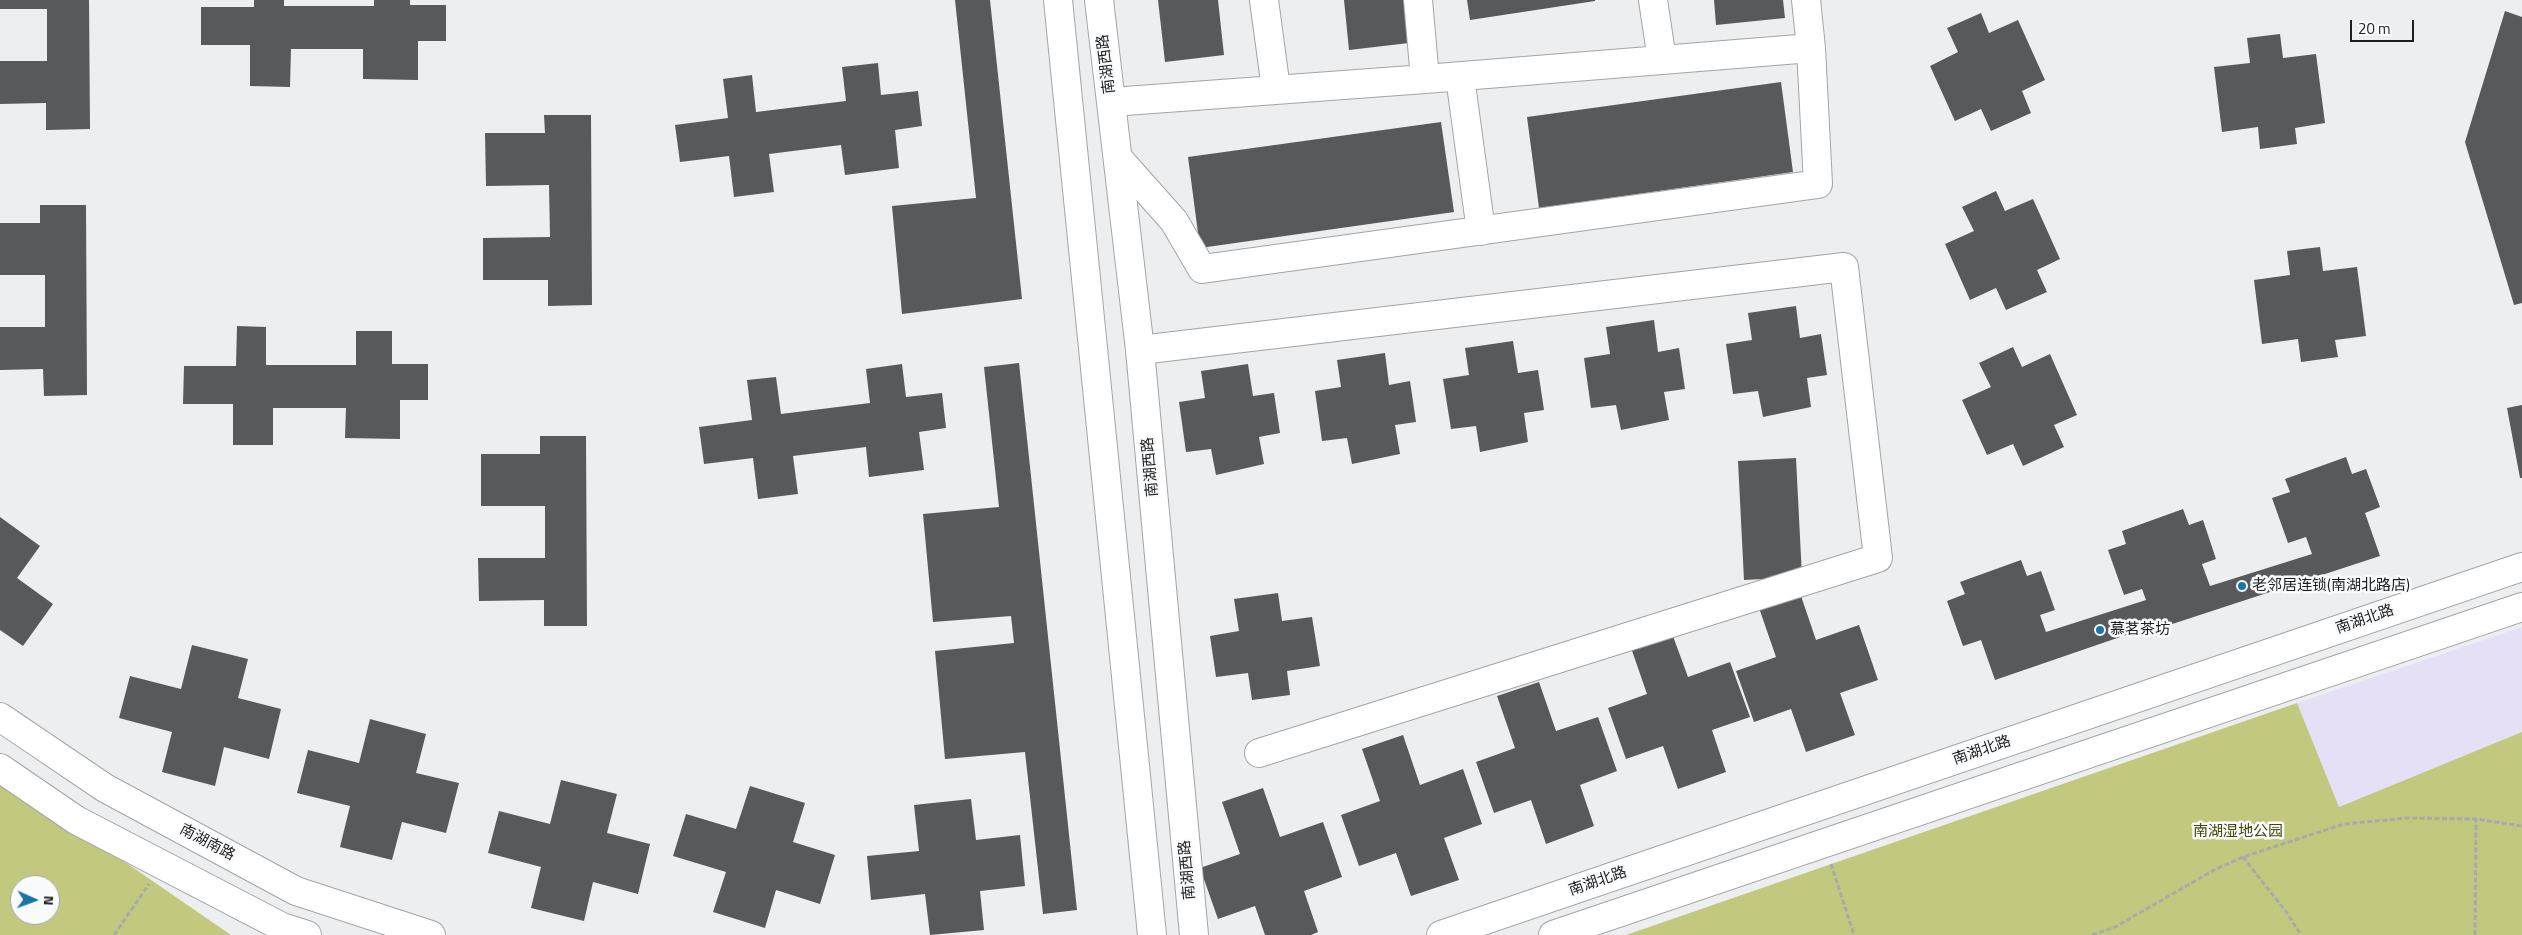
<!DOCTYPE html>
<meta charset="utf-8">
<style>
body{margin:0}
#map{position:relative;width:2522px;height:935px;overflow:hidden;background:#edeef0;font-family:"Titillium Web",sans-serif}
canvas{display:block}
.north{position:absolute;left:10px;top:875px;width:50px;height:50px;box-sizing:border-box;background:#fafbfd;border:1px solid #a2a3a4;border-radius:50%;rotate:92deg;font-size:14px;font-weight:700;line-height:20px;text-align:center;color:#1e1e1f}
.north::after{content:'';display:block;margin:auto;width:18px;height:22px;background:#1975a3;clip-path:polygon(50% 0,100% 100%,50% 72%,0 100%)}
.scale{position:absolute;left:2350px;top:20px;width:64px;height:22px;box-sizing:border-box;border:2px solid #1e1e1f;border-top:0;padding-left:6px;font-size:15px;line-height:18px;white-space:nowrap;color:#1e1e1f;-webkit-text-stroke:4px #fafbfd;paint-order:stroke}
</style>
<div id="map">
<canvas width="2522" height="935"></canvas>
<div class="north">N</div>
<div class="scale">20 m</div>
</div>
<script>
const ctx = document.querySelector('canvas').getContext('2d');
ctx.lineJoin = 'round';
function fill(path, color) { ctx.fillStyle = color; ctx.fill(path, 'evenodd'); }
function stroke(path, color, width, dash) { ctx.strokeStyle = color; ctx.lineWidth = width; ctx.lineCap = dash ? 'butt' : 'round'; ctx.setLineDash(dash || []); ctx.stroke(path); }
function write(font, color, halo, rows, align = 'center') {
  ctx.font = font + ' "Titillium Web","Noto Sans SC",sans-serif'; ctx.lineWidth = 5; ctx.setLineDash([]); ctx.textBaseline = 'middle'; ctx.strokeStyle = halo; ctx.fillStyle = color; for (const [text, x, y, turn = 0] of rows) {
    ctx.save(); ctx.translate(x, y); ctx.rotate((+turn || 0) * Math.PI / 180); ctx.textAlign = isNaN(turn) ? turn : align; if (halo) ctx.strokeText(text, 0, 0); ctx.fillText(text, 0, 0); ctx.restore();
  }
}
const medical = new Path2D(`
 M2522,627v105l-183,75 -42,-104z`);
const green = new Path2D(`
 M2297,703l42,104 183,-75v203h-896z
 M0,776l231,159h-231zM20,885h30v30h-30z`);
const building = new Path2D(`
 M0,0h89l1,129 -44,1v-27l-46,1v-43h47v-52h-47z
 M254,0h30v6h90v-6h36v5h36v36h-28v39l-55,-1v-30h-72l-1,38 -40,-1v-41h-49v-38h53z
 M955,0h35l32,299 -120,15 -10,-108 84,-8z
 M1158,0h60l6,55 -59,7z
 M1344,0h60l5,43 -60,7z
 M1467,0h128v1l-125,19z
 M1714,0h69l2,18 -69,7z
 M2505,11l17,6v286l-8,2 -49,-163z
 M1981,13l8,20 29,-13 27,60 -23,11 9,22 -40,18 -10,-22 -26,12 -25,-55 28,-14 -11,-24z
 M2280,34l3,24 33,-4 9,69 -30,5 2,16 -37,5 -2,-22 -36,5 -8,-65 36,-4 -3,-25z
 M878,63l3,32 37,-4 4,35 -27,4 4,38 -54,7 -4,-30 -72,9 5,38 -40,5 -5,-41 -49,6 -5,-37 53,-7 -5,-39 29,-4 4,37 90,-11 -4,-34z
 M1781,82l12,90 -254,36 -12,-91z
 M544,115h47l1,190 -44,1v-26h-65v-42l67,-1 -1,-52 -63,1 -1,-53h60z
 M1441,122l13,90 -254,36 -12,-91z
 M1996,191l9,20 28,-12 27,60 -23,11 10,22 -41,18 -10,-22 -26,12 -25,-56 29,-13 -12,-24z
 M40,205h46l1,190 -43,1 -1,-27 -43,1v-43h45v-52h-45v-52h40z
 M2320,247l3,24 34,-4 9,69 -31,4 3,17 -37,5 -3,-23 -36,5 -8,-64 36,-5 -3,-24z
 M1796,306l4,32 21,-4 6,41 -20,3 4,29 -48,10 -5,-26 -25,3 -7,-50 26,-4 -4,-27z
 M1654,320l4,32 21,-4 6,41 -21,3 5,28 -48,10 -5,-25 -25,3 -7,-50 26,-4 -4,-27z
 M237,326l29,1v38h90v-34h36v33h36v36h-28v39l-55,-1 1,-30h-73v37h-40v-41h-50l1,-38h52z
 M1513,341l5,32 20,-3 6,40 -20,3 4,29 -48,10 -4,-26 -25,3 -8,-50 26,-4 -4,-27z
 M2013,347l9,20 28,-13 27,61 -23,10 10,22 -41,19 -10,-22 -26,11 -25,-55 29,-13 -12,-24z
 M1385,353l4,32 21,-4 6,41 -21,3 5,29 -48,10 -5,-26 -25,3 -7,-50 26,-4 -4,-27z
 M1019,363l58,547 -34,4 -18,-162 -80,7 -10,-108 79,-8 -3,-27 -78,6 -10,-108 76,-7 -15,-140z
 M902,364l4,33 36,-4 4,35 -27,4 5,38 -55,7 -3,-30 -73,9 5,38 -40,5 -5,-41 -49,6 -5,-37 53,-7 -5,-40 29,-3 5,37 89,-11 -4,-34z
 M1248,364l5,32 21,-3 6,40 -21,4 5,27 -48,11 -5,-26 -25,3 -7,-50 26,-4 -4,-27z
 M2522,405v73h-2l-13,-70z
 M540,436h46l1,190h-43v-26l-65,1 -1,-43h67v-52h-64v-52h59z
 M2346,457l6,17 14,-5 14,38 -15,6 15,43 -223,73 -2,-4 -160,55 -14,-40 -18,6 -16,-45 18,-7 -5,-12 61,-22 6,16 14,-5 14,39 -15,5 6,17 100,-32 -4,-11 -18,6 -16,-45 18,-6 -4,-13 61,-22 6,16 14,-5 13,39 -14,5 8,22 102,-32 -6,-17 -18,6 -16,-45 18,-6 -5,-13z
 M1796,458l6,119 -58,3 -6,-119z
 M0,517l40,29 -23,32 36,26 -30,42 -23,-16z
 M1799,590l17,50 43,-15 19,55 -38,13 15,42 -49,17 -15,-43 -37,13 -18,-51 40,-14 -18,-52z
 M1278,593l4,28 30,-4 8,49 -33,5 3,24 -38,5 -4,-27 -32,4 -6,-41 29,-5 -5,-32z
 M1670,628l18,49 42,-15 20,55 -38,13 14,42 -48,17 -15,-43 -37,13 -18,-51 39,-14 -18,-52z
 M192,645l56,14 -10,39 43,11 -12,50 -45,-12 -9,39 -53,-14 10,-40 -53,-14 11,-42 51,13z
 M1539,682l17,49 42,-14 19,54 -37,14 14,41 -48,18 -15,-44 -37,13 -18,-51 39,-14 -18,-52z
 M370,719l56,15 -10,39 43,10 -13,50 -44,-11 -10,38 -52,-13 10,-41 -53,-13 11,-43 51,13z
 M1403,735l17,50 43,-16 19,55 -38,14 15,42 -48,16 -15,-43 -37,13 -18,-51 39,-14 -18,-52z
 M561,780l56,14 -10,39 43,11 -12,50 -45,-12 -9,39 -53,-13 10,-41 -53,-14 11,-42 51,13z
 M750,786l55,17 -12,39 42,13 -15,49 -44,-14 -11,38 -52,-16 13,-40 -53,-16 13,-42 50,15z
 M1263,788l17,49 43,-15 19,55 -38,14 14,41 -7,3h-46l-10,-29 -37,13 -18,-51 40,-14 -18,-52z
 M971,799l5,41 44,-5 5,51 -45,5 4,39 -54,5 -5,-41 -54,6 -4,-44 52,-5 -5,-46z`);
const path = new Path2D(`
 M2243,857l44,56 14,22
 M1831,864l23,71
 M114,935l35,-51
 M2092,935l23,-8 99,-57 29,-13 101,-33 64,-6 68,1 46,7
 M2475,935l1,-116`);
const minor = new Path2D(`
 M1264,0l12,89
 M1418,0l7,79
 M1653,0l9,60
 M1460,77l21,154
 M1112,102l313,-23 386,-31 -5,-48
 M1118,158l56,63 28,48 616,-85 -7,-136
 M1140,350l704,-83 34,291 -619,195`);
const major = new Path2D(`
 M1058,0l94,935
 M1099,0l41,350 54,585
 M0,717l105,71 191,103 135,44
 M0,768l76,52 206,107 25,8
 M1441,935l1081,-368
 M1553,935l969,-328`);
const markers = [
 [2242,586,5,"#1975a3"],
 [2100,630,5,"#1975a3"]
];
const streetNames = [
 ["南湖西路",1107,64,-97],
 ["南湖西路",1151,467,-95],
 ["南湖北路",2365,620,-19],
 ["南湖北路",1982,751,-19],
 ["南湖南路",207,843,28],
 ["南湖西路",1188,870,-95],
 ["南湖北路",1598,882,-19]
];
const poiNames = [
 ["老邻居连锁(南湖北路店)",2252,586],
 ["慕茗茶坊",2110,630]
];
const parkNames = [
 ["南湖湿地公园",2238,832]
];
fill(medical, '#e5e0f6');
fill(green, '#c2c97f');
fill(building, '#58595b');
stroke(minor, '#a3a4a6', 30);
stroke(major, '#a3a4a6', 30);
stroke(path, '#aaaaac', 3, [5, 2.5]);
stroke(minor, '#fff', 28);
stroke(major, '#fff', 28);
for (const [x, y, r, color] of markers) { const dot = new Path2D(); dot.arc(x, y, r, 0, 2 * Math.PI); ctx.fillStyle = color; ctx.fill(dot); stroke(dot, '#fafbfd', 2); }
write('15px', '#1e1e1f', '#fafbfd', streetNames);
write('15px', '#1e1e1f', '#fafbfd', poiNames, 'left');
write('15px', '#434707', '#fafbfd', parkNames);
</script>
